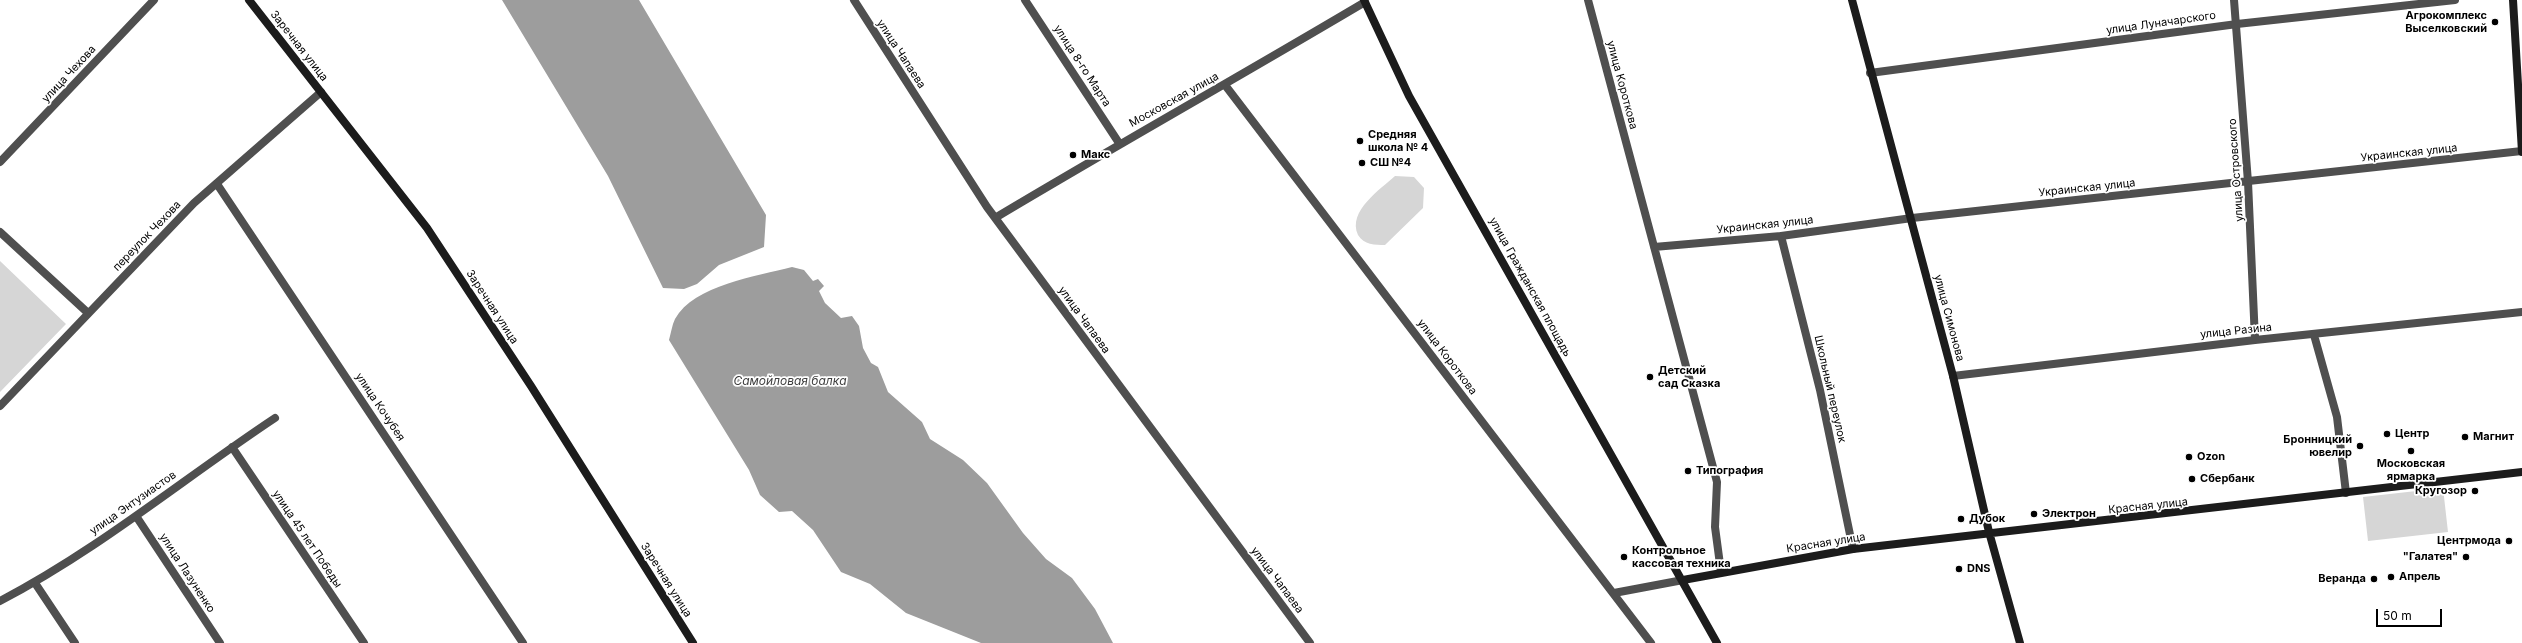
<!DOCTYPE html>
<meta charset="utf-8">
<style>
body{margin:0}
#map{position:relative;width:2522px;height:643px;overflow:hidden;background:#fff;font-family:Inter,sans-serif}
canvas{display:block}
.scale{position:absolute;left:2376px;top:609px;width:66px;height:18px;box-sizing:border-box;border:2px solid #000;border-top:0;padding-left:5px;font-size:12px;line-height:14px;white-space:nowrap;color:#000;-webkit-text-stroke:3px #fff;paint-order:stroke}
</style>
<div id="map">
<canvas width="2522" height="643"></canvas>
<div class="scale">50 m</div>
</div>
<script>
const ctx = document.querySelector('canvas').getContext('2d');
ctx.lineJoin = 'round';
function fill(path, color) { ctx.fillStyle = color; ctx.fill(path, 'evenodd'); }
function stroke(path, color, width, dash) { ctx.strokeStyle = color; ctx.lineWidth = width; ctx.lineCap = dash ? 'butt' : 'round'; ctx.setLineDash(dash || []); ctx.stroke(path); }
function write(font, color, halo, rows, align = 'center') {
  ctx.font = font + ' Inter,sans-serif'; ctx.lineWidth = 3.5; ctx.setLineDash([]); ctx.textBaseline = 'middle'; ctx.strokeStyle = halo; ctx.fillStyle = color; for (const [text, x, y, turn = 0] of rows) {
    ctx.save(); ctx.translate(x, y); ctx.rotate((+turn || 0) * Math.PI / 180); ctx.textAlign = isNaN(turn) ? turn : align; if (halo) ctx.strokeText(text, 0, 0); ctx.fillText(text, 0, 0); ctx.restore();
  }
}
const green = new Path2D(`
 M1395,176l19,1 10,11 -1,20 -38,37c-10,0 -21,0 -27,-10 -11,-24 23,-46 37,-59z
 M0,261l66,63 -66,68z
 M2443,488l5,44 -80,9 -5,-44z`);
const water = new Path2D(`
 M502,0h137l127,215 -2,32 -45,18 -22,19 -13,5 -21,-1 -55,-112z
 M792,267l12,3 9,11 5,-2 6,7 -5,5 6,12 16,15 11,-2 7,10 4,22 8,15 7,4 10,25 34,30 8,17 33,21 24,23 36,50 23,26 26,19 23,31 18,34h-132l-75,-30 -36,-29 -29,-12 -28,-42 -21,-19 -13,1 -19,-17 -11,-25 -80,-130c2,-7 3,-15 6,-21 19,-34 82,-43 117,-52z`);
const street = new Path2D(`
 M854,0l133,207 323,436
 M1025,0l94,143
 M1588,0l129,482 -2,45 6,45
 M2234,0l14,182 7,158
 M1870,73l367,-49 218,-24
 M1225,85l426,558
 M0,162l154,-162
 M217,184l306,459
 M995,218c122,-73 247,-143 370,-216
 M0,232l88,81
 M1781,236l39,154 33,159
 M1654,247l127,-11 131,-18 610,-67
 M2314,335l23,82 9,76
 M1953,376l302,-36 267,-28
 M0,406l194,-203 127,-111
 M232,447l132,196
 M136,516l84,127
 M35,583l40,60
 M1614,593l69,-13
 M0,601c98,-51 183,-122 275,-183`);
const secondary = new Path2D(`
 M249,0l178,228 104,158 162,257
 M1364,0l45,96 308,547
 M1852,0l101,376 36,156 31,111
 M2513,0l9,152
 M1683,580l170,-31 669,-77`);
const markers = [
 [2495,22,4,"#000"],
 [1360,141,4,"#000"],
 [1073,155,4,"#000"],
 [1362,163,4,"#000"],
 [1650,377,4,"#000"],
 [2387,434,4,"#000"],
 [2465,437,4,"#000"],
 [2360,446,4,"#000"],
 [2411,451,4,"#000"],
 [2189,457,4,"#000"],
 [1688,471,4,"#000"],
 [2192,479,4,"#000"],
 [2475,491,4,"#000"],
 [2034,514,4,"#000"],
 [1961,519,4,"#000"],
 [2509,541,4,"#000"],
 [1624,557,4,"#000"],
 [2466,557,4,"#000"],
 [1959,569,4,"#000"],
 [2391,577,4,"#000"],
 [2374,579,4,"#000"]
];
const poiNames = [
 ["Агрокомплекс",2487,16,"right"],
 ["Выселковский",2487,29,"right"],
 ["Средняя",1368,135],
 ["школа № 4",1368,148],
 ["Макс",1081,155],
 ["СШ №4",1370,163],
 ["Детский",1658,371],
 ["сад Сказка",1658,384],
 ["Центр",2395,434],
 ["Магнит",2473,437],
 ["Бронницкий",2352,440,"right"],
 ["ювелир",2352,453,"right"],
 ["Ozon",2197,457],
 ["Московская",2411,464,"center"],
 ["ярмарка",2411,477,"center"],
 ["Типография",1696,471],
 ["Сбербанк",2200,479],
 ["Кругозор",2467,491,"right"],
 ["Электрон",2042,514],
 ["Дубок",1969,519],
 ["Центрмода",2501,541,"right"],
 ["Контрольное",1632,551],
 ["кассовая техника",1632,564],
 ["\"Галатея\"",2458,557,"right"],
 ["DNS",1967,569],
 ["Апрель",2399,577],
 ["Веранда",2366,579,"right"]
];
const streetNames = [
 ["улица Луначарского",2161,23,-8],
 ["Заречная улица",299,46,52],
 ["улица Чапаева",901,54,57],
 ["улица 8-го Марта",1082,66,57],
 ["улица Чехова",69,74,-47],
 ["улица Короткова",1622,85,75],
 ["Московская улица",1174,100,-29],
 ["Украинская улица",2409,153,-6],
 ["улица Островского",2236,170,-94],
 ["Украинская улица",2087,188,-6],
 ["Украинская улица",1765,225,-6],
 ["переулок Чехова",147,236,-46],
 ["улица Гражданская площадь",1530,287,61],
 ["Заречная улица",492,307,57],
 ["улица Симонова",1949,318,75],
 ["улица Чапаева",1084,320,54],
 ["улица Разина",2236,331,-6],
 ["улица Короткова",1447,357,53],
 ["Школьный переулок",1830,389,77],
 ["улица Кочубея",380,407,56],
 ["улица Энтузиастов",133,503,-35],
 ["Красная улица",2148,506,-6],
 ["улица 45 лет Победы",307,539,56],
 ["Красная улица",1826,543,-9],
 ["улица Лазуненко",187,573,57],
 ["Заречная улица",666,580,58],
 ["улица Чапаева",1277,580,53]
];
const waterNames = [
 ["Самойловая балка",790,381]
];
fill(green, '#d6d6d6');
fill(water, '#9d9d9d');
stroke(street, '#4f4f4f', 8);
stroke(secondary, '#1c1c1c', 8);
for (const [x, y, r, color] of markers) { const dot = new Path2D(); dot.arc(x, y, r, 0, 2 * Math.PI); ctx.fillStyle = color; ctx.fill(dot); stroke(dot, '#fff', 1.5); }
write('bold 11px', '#000', '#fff', poiNames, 'left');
write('11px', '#000', '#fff', streetNames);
write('italic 12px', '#3e3e3e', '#fff', waterNames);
</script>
